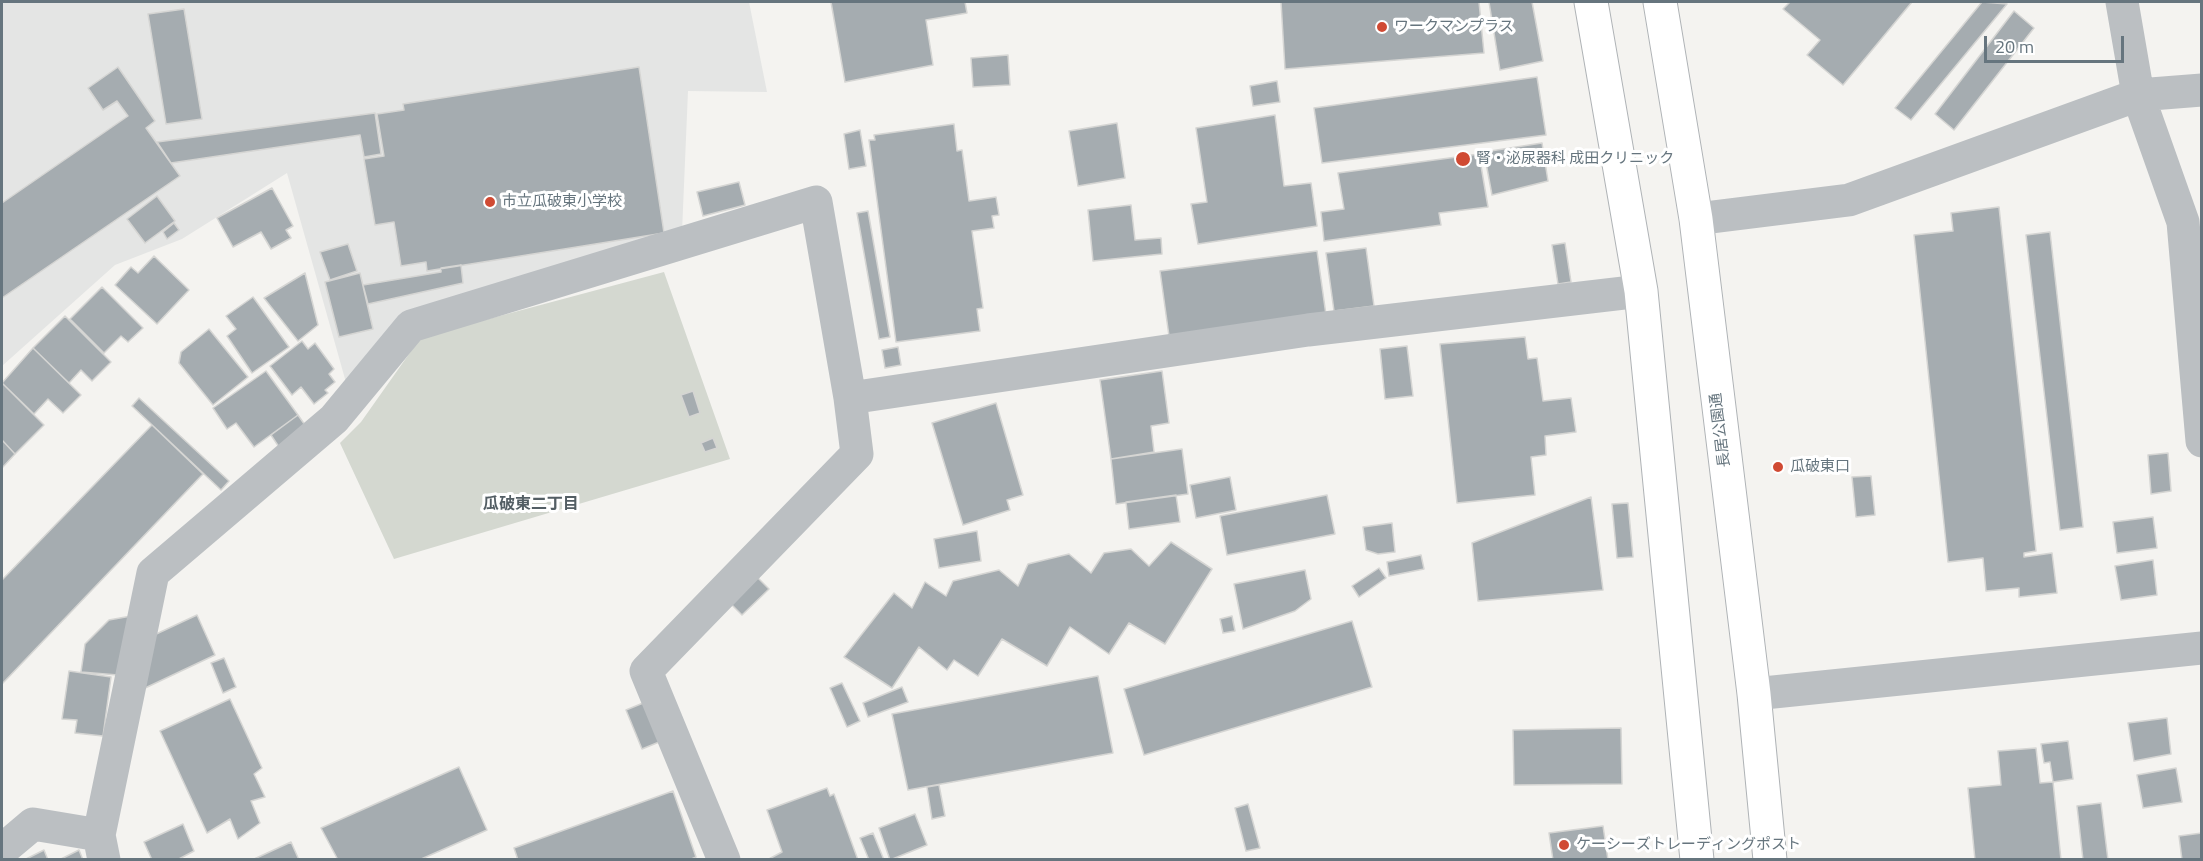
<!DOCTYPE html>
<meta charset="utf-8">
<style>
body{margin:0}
#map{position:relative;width:2203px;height:861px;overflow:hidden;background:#f4f3f0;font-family:"Titillium Web",sans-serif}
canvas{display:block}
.frame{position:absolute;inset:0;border:3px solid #66757e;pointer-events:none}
.scale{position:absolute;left:1984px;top:36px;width:140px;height:27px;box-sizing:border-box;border:3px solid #66757e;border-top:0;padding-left:8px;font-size:18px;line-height:21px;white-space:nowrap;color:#66757e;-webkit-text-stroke:4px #fff;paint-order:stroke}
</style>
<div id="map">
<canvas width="2203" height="861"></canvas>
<div class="frame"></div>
<div class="scale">20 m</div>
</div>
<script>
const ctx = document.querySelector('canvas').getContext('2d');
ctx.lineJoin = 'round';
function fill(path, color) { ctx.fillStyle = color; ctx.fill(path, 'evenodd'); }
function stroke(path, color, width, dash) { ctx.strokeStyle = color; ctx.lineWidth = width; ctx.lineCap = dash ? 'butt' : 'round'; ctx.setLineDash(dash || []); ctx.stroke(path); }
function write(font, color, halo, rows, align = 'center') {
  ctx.font = font + ' "Titillium Web","Noto Sans JP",sans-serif'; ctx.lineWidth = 6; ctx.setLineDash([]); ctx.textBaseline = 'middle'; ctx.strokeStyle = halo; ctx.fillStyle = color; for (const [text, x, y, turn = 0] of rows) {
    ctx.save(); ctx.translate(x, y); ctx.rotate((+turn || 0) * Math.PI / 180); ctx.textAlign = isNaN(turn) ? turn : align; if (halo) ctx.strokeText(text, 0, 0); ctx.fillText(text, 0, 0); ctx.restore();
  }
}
const built = new Path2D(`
 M2,2h747l18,90 -79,-1 -6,141 -280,84 -55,70 -60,-213 -105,66 -67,26 -113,101z`);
const green = new Path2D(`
 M664,272l66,187 -336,100 -54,-116 21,-21 60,-85z`);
const building = new Path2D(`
 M831,2h134l2,11 -41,7 7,45 -88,17z
 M1281,2h198l5,51 -199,16z
 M1489,2h43l11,59 -43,9z
 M1790,2h122l-69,83 -36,-30 13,-15 -37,-31z
 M1982,2l25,2 -96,116 -16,-12z
 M184,9l18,110 -36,5 -18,-110z
 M2014,11l20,17 -80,102 -19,-16z
 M1008,55l2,30 -37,2 -2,-29z
 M118,67l37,54 -9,7 34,48 -178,122v-95l126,-87 -11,-15 -14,9 -15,-22z
 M639,67l25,166 -237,38 -1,-9 -25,4 -7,-44 -19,3 -11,-66 20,-3 -7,-42 27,-4 -1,-6z
 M1537,77l9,58 -224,28 -8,-55z
 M1277,81l3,21 -27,4 -3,-20z
 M375,113l6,41 -17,3 -4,-22 -189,28 -14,-21z
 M1275,115l9,71 27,-3 6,43 -119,18 -7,-40 16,-2 -11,-74z
 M1117,123l8,55 -47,8 -9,-55z
 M954,124l3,27 5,-1 7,51 27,-4 3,18 -7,1 2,12 -22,3 11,77 -6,1 3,22 -84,11 -27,-202h6l-1,-5z
 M860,130l6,36 -17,3 -5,-35z
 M1542,143l6,38 -56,14 -8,-43z
 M1479,154l9,53 -49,6 2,12 -117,16 -3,-29 23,-3 -6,-36z
 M739,182l6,23 -42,11 -6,-24z
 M272,188l21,38 -7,4 5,8 -20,11 -10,-17 -28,15 -16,-29z
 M157,196l18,25 -30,22 -18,-24z
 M1131,205l4,35 26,-2 1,16 -69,7 -5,-51z
 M1999,207l37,344 -12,2v4l28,-4 5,40 -38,4v-9l-33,3 -3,-33 -35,4 -34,-327 39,-4 -2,-18z
 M868,211l22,126 -11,2 -22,-126z
 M174,223l5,7 -12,9 -4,-7z
 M2050,232l33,295 -23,3 -34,-295z
 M1565,243l6,39 -13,2 -6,-39z
 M348,244l9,27 -27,9 -10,-28z
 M1366,248l8,58 -40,5 -8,-58z
 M1317,251l9,64 -157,21 -9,-65z
 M154,256l35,34 -32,34 -42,-39 16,-18 7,6z
 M461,265l2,18 -95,21 -5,-19 78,-13v-4z
 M305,273l13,52 -20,16 -34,-43z
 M360,273l13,56 -34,8 -14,-55z
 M102,287l41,41 -15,14 -7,-6 -17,17 -34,-34z
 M253,297l36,50 -37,26 -25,-37 9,-7 -10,-13z
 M65,316l46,46 -19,19 -11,-11 -12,13 -36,-35z
 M209,329l39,48 -35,28 -34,-42 2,-11z
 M1525,337l3,22 9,-1 6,43 28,-3 5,34 -31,4 1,19 -15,2 4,38 -78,8 -17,-159z
 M302,341l6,8 7,-6 19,26 -5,5 6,8 -10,8 3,3 -14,11 -13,-17 -9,8 -22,-29z
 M1407,346l6,50 -28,3 -5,-50z
 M898,347l3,18 -16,3 -3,-18z
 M33,348l48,47 -18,18 -15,-14 -14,15 -32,-31z
 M266,371l32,44 -44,32 -18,-24 -9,6 -14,-21z
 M1162,371l7,52 -18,3 3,26 -43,7 -11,-79z
 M2,383l42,42 -29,29 -13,-14z
 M693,391l7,22 -11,4 -8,-22z
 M139,398l90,83 -8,9 -89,-84z
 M996,403l27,92 -16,5 3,10 -47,15 -31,-102z
 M298,415l9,13 -28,19 -8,-12z
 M152,425l51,49 -201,210v-104z
 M713,438l4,10 -12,4 -4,-9z
 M2,440l13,14 -13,14z
 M1182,449l6,45 -72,10 -5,-45z
 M2168,453l3,38 -20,3 -3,-39z
 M1871,476l4,39 -19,2 -4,-40z
 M1230,477l6,33 -40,8 -6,-33z
 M1176,495l4,27 -51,7 -3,-27z
 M1327,495l8,39 -108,21 -7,-39z
 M1591,497l12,93 -125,11 -6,-58z
 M1628,503l5,54 -16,1 -5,-54z
 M2153,517l4,31 -40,5 -4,-31z
 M1392,523l3,29 -17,2 -12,-4 -3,-23z
 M977,531l4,30 -42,7 -5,-29z
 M1171,542l41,27 -47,75 -36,-21 -20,31 -39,-27 -23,39 -45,-27 -24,37 -24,-16 -7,10 -28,-23 -27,41 -48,-31 50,-64 18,15 13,-26 21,14 7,-15 46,-11 19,16 10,-22 41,-10 22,19 13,-20 27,-4 18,17z
 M1421,555l3,14 -35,7 -2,-14z
 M2153,560l4,35 -36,5 -6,-34z
 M1379,568l7,10 -27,19 -7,-11z
 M1305,570l6,29 -16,12 -52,18 -9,-45z
 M752,572l17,17 -27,26 -17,-17z
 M197,615l18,40 -72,34 9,-53z
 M131,616l-13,59 -37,-3 4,-28 24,-24z
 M1232,616l3,15 -12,2 -3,-14z
 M1352,621l20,66 -228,68 -20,-66z
 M224,658l12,29 -13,6 -12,-30z
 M69,671l42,6 -8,59 -28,-3 2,-13 -15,-1z
 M1098,676l15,77 -205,37 -16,-76z
 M842,683l18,38 -13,6 -17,-39z
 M902,687l6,15 -40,15 -5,-14z
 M230,699l32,69 -8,6 11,23 -14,4 9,22 -22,16 -8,-20 -23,14 -47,-102z
 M648,701l16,39 -22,9 -16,-39z
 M2167,718l4,36 -37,7 -6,-38z
 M1621,728l1,56 -108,1 -1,-55z
 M2068,741l5,38 -20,3 -3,-20 -6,1 -3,-19z
 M2036,748l4,35 13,-1 8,78h-86l-7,-72 33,-3 -3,-34z
 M459,767l28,63 -68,30h-81l-17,-32z
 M2176,768l6,34 -39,6 -6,-33z
 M939,785l6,31 -13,3 -5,-32z
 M827,788l3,8 4,-2 24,66h-91l15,-8 -15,-42z
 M673,791l23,66 -7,3h-171l-4,-12z
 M2101,803l7,57h-25l-6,-54z
 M1248,804l12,44 -14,3 -11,-43z
 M915,814l12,31 -37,15 -11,-32z
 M183,824l11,27 -17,9h-25l-8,-18z
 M1603,826l5,34h-55l-4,-27z
 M873,833l11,27h-15l-9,-22z
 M2202,833v27h-20l-3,-24z
 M291,842l8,18h-47z
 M44,850l4,10h-24z
 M79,850l4,10h-24z`);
const minor = new Path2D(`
 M2122,2l16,93 45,127 19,219
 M1696,219l153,-19 289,-105 64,-5
 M850,398l458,-68 333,-39
 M1754,694l448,-46
 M2,850l31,-26 66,11
 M104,860l-5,-25 54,-262 181,-154 77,-93 405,-124 34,196 7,56 -211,217 78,189`);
const major = new Path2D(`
 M1591,2l50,289 56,569
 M1660,2l36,217 58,475 16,166`);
const markers = [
 [1382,27,6,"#d04a33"],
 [1463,159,8,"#d04a33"],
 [490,202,6,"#d04a33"],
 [1778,467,6,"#d04a33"],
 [1564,845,6,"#d04a33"]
];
const poiNames = [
 ["ワークマンプラス",1394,27],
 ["腎・泌尿器科 成田クリニック",1476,159],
 ["市立瓜破東小学校",502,202],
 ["瓜破東口",1790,467],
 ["ケーシーズトレーディングポスト",1576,845]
];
const streetNames = [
 ["長居公園通",1721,430,-97]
];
const neighbourhoodNames = [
 ["瓜破東二丁目",531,505]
];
fill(built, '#e4e5e4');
fill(green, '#d4d8d0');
fill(building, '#a5acb0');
stroke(building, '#d5d5d3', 1.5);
stroke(major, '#afb3b6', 35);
stroke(minor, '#bbbfc2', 33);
stroke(major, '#fff', 33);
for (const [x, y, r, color] of markers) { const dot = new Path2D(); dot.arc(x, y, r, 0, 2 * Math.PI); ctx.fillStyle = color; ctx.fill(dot); stroke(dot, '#fff', 2); }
write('15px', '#66757e', '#fff', poiNames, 'left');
write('15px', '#66757e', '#fff', streetNames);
write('bold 16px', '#535e64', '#fff', neighbourhoodNames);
</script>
